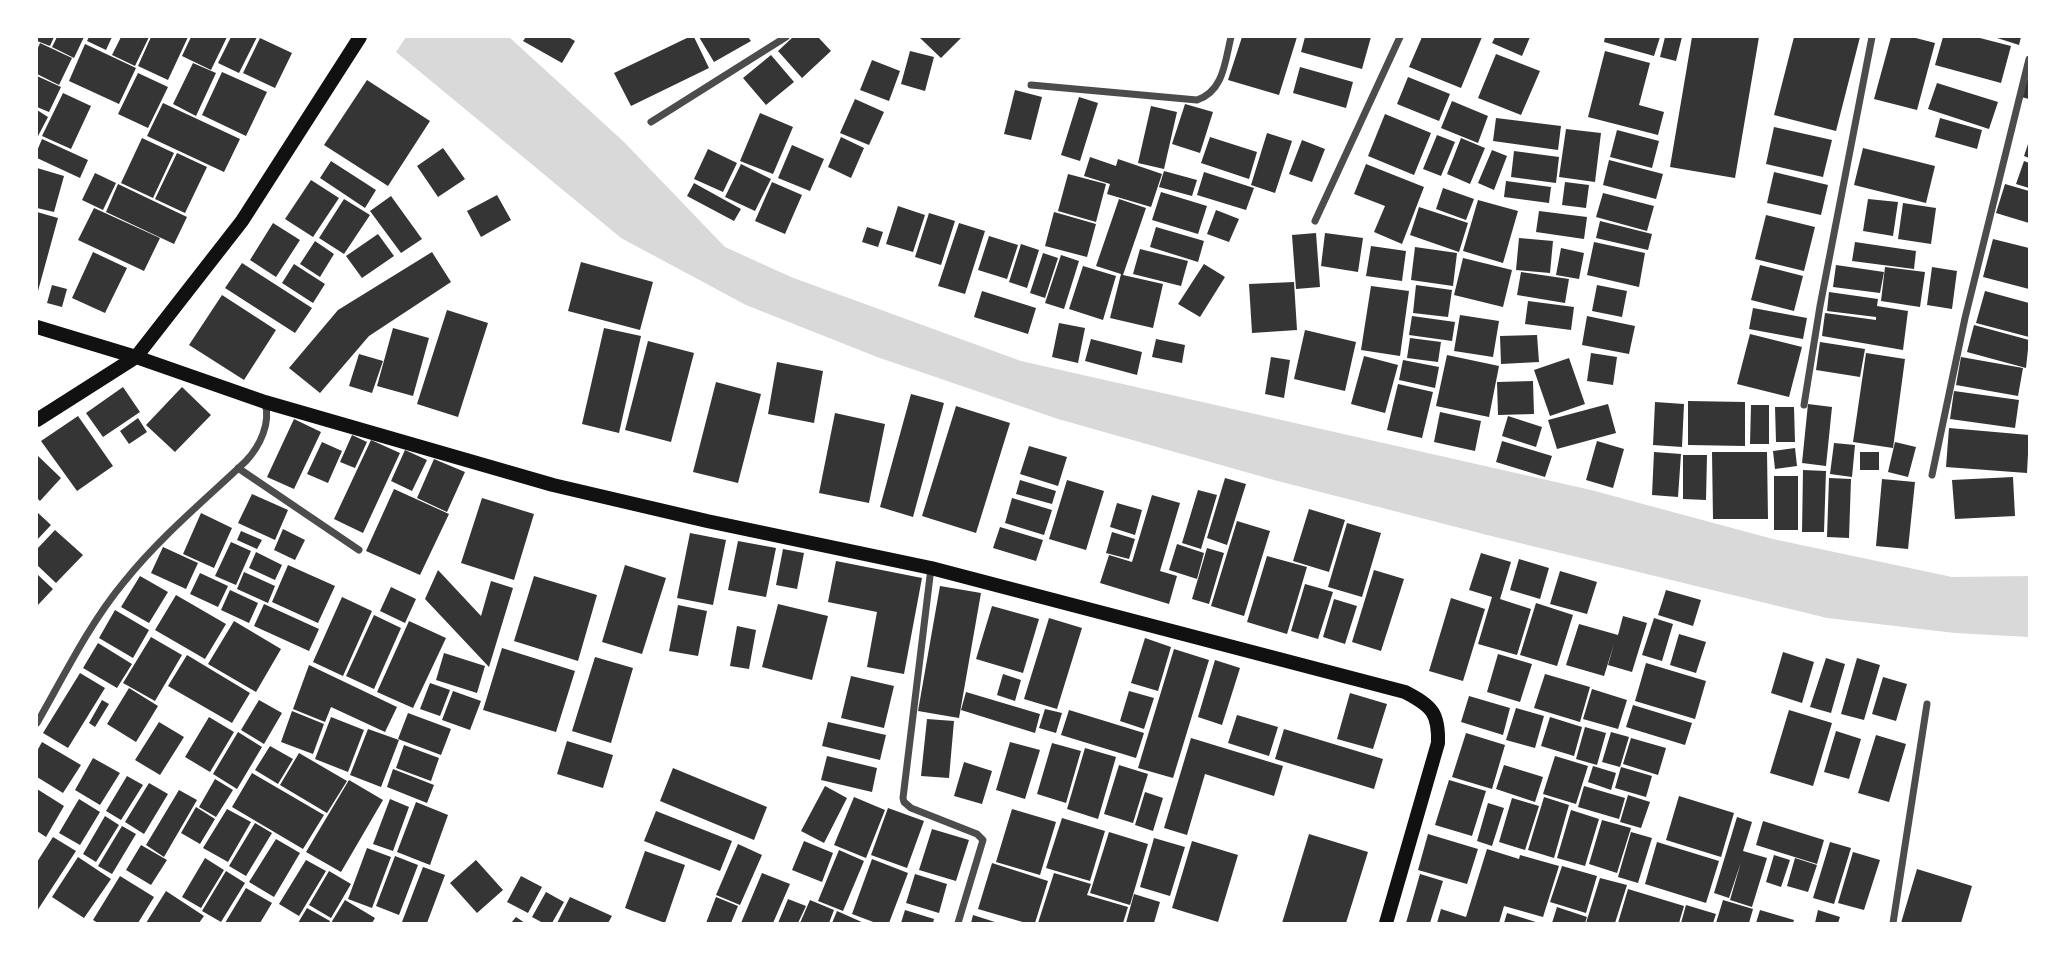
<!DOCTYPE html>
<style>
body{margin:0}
#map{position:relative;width:2066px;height:960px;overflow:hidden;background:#fff;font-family:Merriweather,serif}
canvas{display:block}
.frame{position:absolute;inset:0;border:38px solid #fff;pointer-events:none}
</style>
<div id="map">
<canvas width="2066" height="960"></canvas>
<div class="frame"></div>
</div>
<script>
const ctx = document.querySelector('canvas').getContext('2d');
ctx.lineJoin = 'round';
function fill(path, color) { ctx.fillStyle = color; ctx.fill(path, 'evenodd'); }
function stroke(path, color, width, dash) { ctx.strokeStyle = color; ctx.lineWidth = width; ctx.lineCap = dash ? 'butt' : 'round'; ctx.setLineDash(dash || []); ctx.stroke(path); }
const water = new Path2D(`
 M406,37h103l114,104 102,106 66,30 230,84 570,129 182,49 179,38 77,-1v61l-74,-4 -128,-15 -336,-82 -217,-56 -216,-61 -181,-62 -131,-52 -125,-67 -225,-186z`);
const building = new Path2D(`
 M37,37h17l-4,9 -13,-5z
 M57,37h27l-10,21 -22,-11z
 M89,37h23l-6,13 -19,-9z
 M121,37h28l-14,29 -23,-11z
 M151,37h37l-20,43 -30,-14z
 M191,37h36l-16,33 -29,-14z
 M231,37h26l-18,36 -21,-10z
 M526,37h42l7,4 -13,22 -39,-22z
 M689,37h5l15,31 -78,38 -17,-33z
 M699,37h49l3,4 -37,21z
 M793,37h25l13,14 -29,27 -24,-27z
 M919,37h43l-21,21z
 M1242,37h55l-18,58 -51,-15z
 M1305,37h66l-9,32 -61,-17z
 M1422,37h60l-21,51 -52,-21z
 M1495,37h35l-8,19 -30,-13z
 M1605,37h55l-6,19 -50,-14z
 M1665,37h17l-6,24 -16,-4z
 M1692,37h67l-24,141 -65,-11z
 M1794,37h66l-24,94 -62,-16z
 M1891,37h21l23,6 -18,67 -43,-11z
 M1943,37h33l35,9 -10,37 -66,-18z
 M1994,37h27l-2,8z
 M260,38l32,15 -17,35 -32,-15z
 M40,43l32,15 -13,27 -22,-11v-24z
 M85,44l51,24 -17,36 -50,-23z
 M910,51l24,6 -9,34 -24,-7z
 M1605,51l45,12 -11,42 25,7 -6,23 -70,-18z
 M1496,54l44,17 -19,44 -43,-17z
 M771,55l23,27 -28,23 -23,-27z
 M872,60l28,11 -11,30 -29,-11z
 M193,63l23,10 -20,43 -23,-12z
 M1300,67l53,15 -7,26 -53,-15z
 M222,72l45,20 -21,44 -44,-21z
 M138,73l30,14 -20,41 -30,-14z
 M2029,75v24l-8,-2z
 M37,76l24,11 -12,25 -12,-5z
 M1408,77l42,17 -11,27 -42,-17z
 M367,80l63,41 -42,65 -64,-41z
 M1937,83l61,19 -9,27 -61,-20z
 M1015,90l27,7 -11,43 -27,-6z
 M63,93l28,13 -20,43 -29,-13z
 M1079,97l19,6 -18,58 -19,-6z
 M855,99l29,13 -15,33 -29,-12z
 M1452,101l36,15 -10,27 -37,-15z
 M163,103l77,36 -16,33 -77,-36z
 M1185,104l28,8 -13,41 -28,-9z
 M1151,106l26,6 -13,57 -26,-6z
 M37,110l11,7 -11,21z
 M760,113l33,14 -20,47 -33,-13z
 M1385,114l46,19 -17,42 -46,-19z
 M1496,118l65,8 -3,24 -65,-9z
 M1940,118l42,12 -5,19 -42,-12z
 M1774,127l58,13 -9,37 -57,-13z
 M1566,129l35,4 -6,49 -36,-5z
 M1617,130l42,11 -7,27 -42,-11z
 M1267,133l25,8 -17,52 -24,-8z
 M1437,135l18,7 -14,34 -18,-7z
 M841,137l23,11 -13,30 -23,-11z
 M1210,137l47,15 -8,27 -48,-16z
 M142,138l32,15 -21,45 -32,-15z
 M1461,138l24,10 -15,36 -23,-10z
 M42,139l46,21 -8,18 -43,-20v-7z
 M1302,140l23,9 -13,33 -23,-8z
 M2029,141v17l-5,-2z
 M792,145l32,14 -14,32 -32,-13z
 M443,148l22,31 -27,18 -21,-31z
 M1863,148l72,18 -9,37 -72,-18z
 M708,149l29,14 -14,29 -29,-13z
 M1492,150l15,6 -13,34 -16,-7z
 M1514,151l45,6 -3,26 -45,-6z
 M177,153l30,14 -22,46 -30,-14z
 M1090,157l26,9 2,-7 44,15 -11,33 -44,-13 3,-10 -26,-8z
 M1609,160l54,14 -7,25 -53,-14z
 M331,161l45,29 -11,18 -45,-30z
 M2024,161l5,2v25l-13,-4z
 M741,164l30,15 -16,32 -30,-14z
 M1366,164l58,23 -22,57 -28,-12 11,-26 -31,-12z
 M37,168l27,8 -10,36 -17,-4z
 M1164,171l33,9 -5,16 -33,-9z
 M1204,172l50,16 -8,22 -49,-15z
 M1774,172l54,13 -7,30 -54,-12z
 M95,173l21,10 -13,27 -21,-10z
 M1068,174l38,10 -10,38 -38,-11z
 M311,180l28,18 -26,39 -28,-18z
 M1506,181l45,6 -2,16 -45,-6z
 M772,182l30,13 -17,39 -30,-13z
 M1565,182l24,3 -3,23 -24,-3z
 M694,183l47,26 -7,12 -47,-25z
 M118,184l69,33 -13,27 -68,-32z
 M2005,184l24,7v32l-33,-10z
 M1443,188l31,11 -8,21 -30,-11z
 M1161,192l46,14 -9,28 -46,-14z
 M1603,193l51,13 -7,25 -51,-14z
 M497,195l14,25 -30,17 -14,-26z
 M391,196l31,43 -21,14 -31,-42z
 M344,199l26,16 -26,39 -25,-16z
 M1119,199l27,9 -23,67 40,9 -10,44 -43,-10 11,-44 -25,-8z
 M1868,199l30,3 -5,34 -30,-5z
 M1478,200l40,11 -15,52 -40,-12z
 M1903,203l33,5 -5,36 -33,-5z
 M898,206l27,9 -12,37 -27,-8z
 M1419,207l49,16 -9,29 -49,-17z
 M94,208l66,30 -16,33 -66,-31z
 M1216,210l23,9 -10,23 -22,-8z
 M1539,211l48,6 -3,22 -48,-7z
 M37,212l21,6 -20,73 -1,-1z
 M1054,212l42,12 -9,33 -42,-11z
 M929,213l26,8 -14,44 -26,-8z
 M1766,215l49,12 -11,44 -49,-12z
 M1600,221l52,13 -4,16 -52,-12z
 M273,223l27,17 -24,37 -26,-17z
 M959,223l26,8 -20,63 -27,-8z
 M867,227l16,5 -5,15 -16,-5z
 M1156,227l48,14 -6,21 -48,-15z
 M1316,233l4,54 -24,2 -4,-54z
 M1325,233l38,5 -5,34 -37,-6z
 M378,234l16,22 -32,22 -16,-22z
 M989,236l29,9 -11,34 -29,-9z
 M1519,238l34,3 -3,32 -34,-3z
 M1993,239l36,9v41l-46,-12z
 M315,241l19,13 -14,23 -20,-13z
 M1594,242l51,11 -6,34 -52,-12z
 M1855,242l61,9 -2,18 -62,-8z
 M1021,244l18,6 -12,38 -18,-6z
 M1371,246l35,5 -4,30 -36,-5z
 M1415,247l42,6 -4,33 -42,-6z
 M1561,248l23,5 -5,26 -23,-4z
 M1140,249l48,12 -7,25 -48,-12z
 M93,252l34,16 -22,45 -33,-15z
 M432,252l19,30 -82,54 -49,57 -31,-25 49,-58z
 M1043,253l15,5 -13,40 -15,-5z
 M1061,255l18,6 -15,48 -19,-6z
 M1463,258l49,12 -9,37 -49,-12z
 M581,262l72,20 -13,48 -72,-19z
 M242,263l70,45 -17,25 -70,-45z
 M294,264l31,20 -12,19 -31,-20z
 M1204,264l21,13 -25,40 -22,-13z
 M1760,265l43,11 -9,35 -43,-11z
 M1836,265l48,7 -4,21 -47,-6z
 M1083,266l33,10 -13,44 -34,-11z
 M1885,267l40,5 -5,35 -39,-6z
 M1932,267l25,4 -5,38 -25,-4z
 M1521,272l48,7 -4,24 -48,-8z
 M1294,282l3,48 -45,3 -3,-49z
 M52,285l15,4 -5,18 -15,-4z
 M1416,285l36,5 -4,27 -35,-4z
 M1597,285l30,6 -5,26 -30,-6z
 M1371,286l38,5 -9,65 -39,-6z
 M982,291l54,17 -8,26 -54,-17z
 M1985,291l44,12v34l-53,-14z
 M1829,292l49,7 -1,7 31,5 -5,39 -81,-14 3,-23 51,7v-3l-49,-6z
 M222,295l54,35 -32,50 -55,-35z
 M1528,301l46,6 -3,23 -46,-6z
 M1753,308l54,10 -4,21 -54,-10z
 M447,310l41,13 -30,94 -41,-13z
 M1460,315l39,6 -6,36 -39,-6z
 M1412,316l43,6 -3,19 -43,-6z
 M1587,316l48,10 -6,28 -47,-9z
 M1059,323l26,5 -7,35 -26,-6z
 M1974,325l55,15 -3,28 -59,-16z
 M393,328l36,10 -16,58 -36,-10z
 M604,328l37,8 -22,97 -37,-9z
 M1305,330l51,12 -11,49 -51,-12z
 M1750,334l52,13 -13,50 -52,-13z
 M1537,335l2,27 -38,2 -1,-28z
 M1410,338l31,4 -3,20 -31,-4z
 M1091,339l51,13 -5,23 -52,-14z
 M1156,339l29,6 -3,18 -30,-6z
 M648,341l46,12 -23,89 -46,-12z
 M1820,342l45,7 -5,28 -44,-7z
 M1591,353l26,4 -4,28 -26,-4z
 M1866,353l39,6 -12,89 -40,-6z
 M359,354l24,7 -11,32 -23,-7z
 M1447,355l52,11 -10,51 -53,-11z
 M1364,356l34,9 -13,48 -34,-9z
 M1271,357l19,3 -6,38 -19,-4z
 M1961,357l62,11 -5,28 -62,-11z
 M1569,358l16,46 -35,12 -16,-46z
 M1403,360l36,7 -4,21 -36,-8z
 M777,362l46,9 -9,52 -46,-9z
 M1533,381l1,33 -36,1 -1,-33z
 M716,382l45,12 -23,89 -45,-11z
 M1398,384l35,8 -11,46 -35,-8z
 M123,387l17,25 -37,25 -17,-24z
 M182,387l29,28 -36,37 -29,-27z
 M1954,391l65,9 -4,28 -65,-9z
 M911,394l33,9 -31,114 -33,-10z
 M1688,401l57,1v44l-57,-1z
 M1655,402l29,2 -2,43 -29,-2z
 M1608,404l8,29 -59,16 -9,-29z
 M1808,404l24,3 -6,59 -24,-3z
 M1751,405h18v39h-19z
 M956,406l54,17 -34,110 -54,-17z
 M1775,407h19l1,35h-19z
 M1440,412l41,9 -6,30 -41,-9z
 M835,413l50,11 -16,79 -50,-10z
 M78,416l35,50 -36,25 -36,-50z
 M1508,416l34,11 -6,20 -34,-11z
 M138,418l9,14 -18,12 -9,-13z
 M294,419l27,13 -27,57 -27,-12z
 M1949,428l80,7 -2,38 -81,-6z
 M352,435l15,7 -12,26 -15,-6z
 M371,440l29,13 -37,80 -29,-14z
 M1502,441l50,15 -7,21 -49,-15z
 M1597,441l27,8 -11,39 -27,-8z
 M322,442l20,9 -14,32 -21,-9z
 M1895,442l21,5 -8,30 -20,-5z
 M1834,443l21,2 -3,32 -22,-3z
 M1029,446l38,11 -9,29 -38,-12z
 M1795,448l2,18 -22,3 -2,-18z
 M405,450l22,10 -15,31 -21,-10z
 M1654,452l27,2 -3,43 -26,-2z
 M1712,452h55l1,67h-55z
 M1860,452h19v18h-19z
 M37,455l24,23 -21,23 -3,-3z
 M1683,455h24l-1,45 -23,-1z
 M434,459l31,13 -18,40 -30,-14z
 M1803,470l23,1 -2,61h-22z
 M1774,476h24v54h-24z
 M2013,477l2,39 -60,3 -3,-39z
 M1225,478l21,6 -19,61 -20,-7z
 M1829,478l22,1 -2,59 -22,-1z
 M1882,479l33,3 -7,67 -32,-3z
 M1020,480l36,11 -4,13 -36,-10z
 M1067,480l37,11 -18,59 -37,-11z
 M394,489l55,25 -29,61 -54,-24z
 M1198,490l19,5 -16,54 -19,-6z
 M252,494l36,16 -13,30 -37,-17z
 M1152,495l28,8 -20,68 17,5 -8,28 -69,-21 9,-28 23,7z
 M482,498l52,16 -20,66 -53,-17z
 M1012,498l40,12 -8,25 -39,-12z
 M1117,503l25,7 -7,25 -25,-8z
 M1309,509l36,11 -16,52 -36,-11z
 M37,512l14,13 -14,15z
 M201,513l31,15 -18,40 -31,-14z
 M1237,521l33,10 -26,85 -33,-10z
 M1347,523l34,10 -19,64 -34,-10z
 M1000,527l43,13 -7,21 -43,-13z
 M283,529l22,11 -10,20 -21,-10z
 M55,530l28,25 -27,28 -19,-18v-16z
 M241,531l21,9 -5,9 -20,-9z
 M1112,532l23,7 -6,20 -23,-6z
 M690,533l36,7 -13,65 -36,-7z
 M738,541l38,7 -10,49 -38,-7z
 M231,542l20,9 -15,34 -21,-9z
 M1177,544l27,9 -7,26 -28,-9z
 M163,547l35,16 -12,26 -35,-16z
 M1207,548l17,5 -15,51 -17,-5z
 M783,549l21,4 -7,36 -21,-4z
 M256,552l26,13 -7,15 -26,-12z
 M1481,553l30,9 -11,37 31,10 -14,46 -39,-11 14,-47 -23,-7z
 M1267,556l40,11 -20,67 -40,-12z
 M1519,559l30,9 -9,31 -30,-9z
 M836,561l86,17 -18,96 -37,-7 10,-55 -49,-10z
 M288,565l47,21 -17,37 -46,-21z
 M625,565l41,13 -24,76 -40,-12z
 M438,570l43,46 10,-35 22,7 -24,79 -64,-68z
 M1374,570l30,9 -23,72 -29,-9z
 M1560,571l37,11 -10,32 -37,-10z
 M244,572l31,14 -7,17 -31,-14z
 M200,573l28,13 -10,21 -28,-13z
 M37,574l16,15 -16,17z
 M140,576l28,16 -19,31 -28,-16z
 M534,576l63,19 -19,66 -64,-20z
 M1305,584l28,8 -15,47 -27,-8z
 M940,586l41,7 -22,125 -41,-7z
 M391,587l25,12 -11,24 -25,-12z
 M230,590l28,13 -9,20 -28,-13z
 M1666,590l35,10 -8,26 -35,-11z
 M176,595l50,29 -21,35 -50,-29z
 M342,597l30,14 -29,65 -30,-14z
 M1451,598l34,11 -22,72 -34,-10z
 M1334,599l23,7 -12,38 -22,-7z
 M1536,603l37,12 -16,51 -37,-11z
 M264,604l55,25 -10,22 -55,-25z
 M778,604l50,12 -16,64 -50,-13z
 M678,605l29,6 -9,45 -29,-5z
 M992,606l47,13 -16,54 -47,-14z
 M115,610l34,20 -16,28 -34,-20z
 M374,615l27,13 -27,61 -28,-13z
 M1623,616l24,7 -15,49 -24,-7 6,-21 -10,32 -38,-11 13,-41 39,11z
 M1049,618l33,10 -25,81 -33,-10z
 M1654,618l19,6 -11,37 -20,-6z
 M234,621l47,28 -25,43 -48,-28z
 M409,621l37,17 -33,70 -36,-16z
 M737,626l19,4 -7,39 -19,-3z
 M1679,634l27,8 -10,31 -26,-8z
 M151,637l31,18 -27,46 -32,-18z
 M1145,638l26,9 -13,44 -27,-8z
 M98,643l34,21 -15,24 -34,-20z
 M502,648l73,23 -19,61 -73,-22z
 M1174,649l35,11 -36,118 -35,-10z
 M1783,652l31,10 -12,41 -31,-10z
 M444,653l41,13 -8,27 -41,-13z
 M1498,654l34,10 -12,38 -33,-10z
 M187,655l63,38 -18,30 -64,-37z
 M595,657l38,11 -22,75 -39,-12z
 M1826,658l19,6 -14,49 -21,-6z
 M1857,658l23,7 -16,55 -23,-6z
 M1215,660l25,8 -18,57 -24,-8z
 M1646,663l60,18 -11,38 -60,-18z
 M309,665l88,42 -12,25 -54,-25 -6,15 -32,-13z
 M80,673l25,15 -37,60 -25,-15z
 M1003,674l18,6 -6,21 -18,-6z
 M1545,674l45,13 -10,35 -46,-14z
 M851,676l43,10 -10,42 -43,-10z
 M1883,677l24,7 -11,37 -24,-7z
 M430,683l20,7 -10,26 -20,-7z
 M129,688l29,18 -22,36 -29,-18z
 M1592,689l35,11 -9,29 -35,-10z
 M453,691l28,10 -11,29 -28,-10z
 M1129,691l25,7 -10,31 -24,-8z
 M966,692l74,22 -5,19 -74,-23z
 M1350,693l37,11 -14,45 -36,-10z
 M1469,696l41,12 -7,27 -42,-13z
 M102,700l7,4 -14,23 -6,-4z
 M259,700l23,13 -18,31 -23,-14z
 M1633,705l59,18 -7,22 -59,-18z
 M1516,708l28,8 -9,32 -29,-8z
 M1045,709l17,4 -6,20 -17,-5z
 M1069,710l75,23 -8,25 -75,-23z
 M1789,710l43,13 -19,63 -43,-13z
 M292,711l32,13 -11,30 -32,-12z
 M408,713l43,16 -10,26 -43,-16z
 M1237,715l41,12 -9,29 -41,-13z
 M209,717l25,15 -24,40 -25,-15z
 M331,717l33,13 -16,42 -33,-13z
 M1550,717l32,10 -8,29 -33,-10z
 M927,719l27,2 -5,57 -28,-2z
 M159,722l25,15 -24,38 -25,-15z
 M828,722l58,13 -6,25 -58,-14z
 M1585,727l21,6 -9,32 -21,-6z
 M368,729l31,11 -18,47 -31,-12z
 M1284,729l99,30 -9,30 -99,-30z
 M1836,731l25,8 -12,40 -25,-7z
 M238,732l24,15 -25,42 -24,-15z
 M1611,732l18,5 -9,30 -18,-5z
 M1466,733l39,12 -13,44 -40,-12z
 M1876,735l30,9 -17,58 -31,-9z
 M1191,738l92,28 -9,30 -69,-22 -18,61 -23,-7z
 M1631,738l35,10 -8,27 -35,-11z
 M567,741l46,14 -10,33 -46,-14z
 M42,742l39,23 -18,28 -26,-16v-26z
 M1010,742l30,8 -15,49 -29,-9z
 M1052,743l29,8 -15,52 -29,-9z
 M404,745l35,13 -8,23 -35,-13z
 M270,746l23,13 -15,25 -23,-14z
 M1085,748l31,9 -18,62 -31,-10z
 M299,753l48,28 -20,32 -47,-28z
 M827,756l50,12 -5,24 -51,-12z
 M1555,756l33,10 -12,38 -33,-10z
 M93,758l27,15 -20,32 -25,-15z
 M964,762l28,9 -10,33 -28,-8z
 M1119,765l29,9 -15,49 -29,-9z
 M1504,765l39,12 -8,25 -39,-13z
 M1593,766l23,7 -5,17 -23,-8z
 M1621,767l31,9 -6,21 -31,-9z
 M673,768l94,39 -13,33 -94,-39z
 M393,769l41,16 -7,18 -40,-16z
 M252,773l72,42 -21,34 -71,-42z
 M127,776l16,9 -22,35 -15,-9z
 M215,779l18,11 -17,27 -17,-10z
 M349,780l34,20 -42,72 -35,-20z
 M1449,780l37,11 -14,45 -37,-11z
 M149,783l19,11 -24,40 -19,-12z
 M825,786l22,12 -23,45 -23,-12z
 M1584,786l41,12 -6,21 -41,-12z
 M37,789l27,17 -18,31 -9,-6z
 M179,790l18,10 -33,57 -18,-12z
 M1145,792l18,6 -10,33 -18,-6z
 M1628,795l22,7 -9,26 -21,-6z
 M1679,796l55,17 -13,44 -55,-17z
 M854,797l31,13 -19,48 -32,-13z
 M1544,797l25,8 -15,53 -26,-8z
 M1512,798l27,8 -14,44 -26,-8z
 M79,799l21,13 -20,33 -21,-12z
 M390,799l19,8 -16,44 -20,-7z
 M416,802l32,13 -18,50 -33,-13z
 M1488,803l16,5 -12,38 -15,-5z
 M196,807l19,12 -15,25 -19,-11z
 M888,808l36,13 -17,47 -36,-13z
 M227,809l24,13 -23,40 -25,-14z
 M1012,809l44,13 -16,53 -44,-13z
 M1571,810l28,9 -14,47 -28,-8z
 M656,811l76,30 -12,30 -76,-30z
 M105,816l14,9 -23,37 -13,-8z
 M1737,817l15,5 -9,29 24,7 -15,49 -22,-7 11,-38 -12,36 -15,-5z
 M1062,818l43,13 -15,50 -44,-13z
 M1602,820l29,8 -14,45 -28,-9z
 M1763,821l61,19 -7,24 -61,-19z
 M255,823l17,10 -26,43 -17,-10z
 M122,826l14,8 -24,40 -14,-8z
 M932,829l37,11 -13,41 -37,-11z
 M1109,832l39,12 -18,61 -40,-12z
 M1631,832l21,6 -14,45 -20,-6z
 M1309,834l59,18 -22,71h-64z
 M1428,834l50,15 -11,35 -49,-14z
 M53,837l23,14 -39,60v-49z
 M1154,838l31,9 -15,49 -30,-9z
 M276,839l24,14 -26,44 -25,-15z
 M804,841l29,12 -11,29 -30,-12z
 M1192,841l46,14 -20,67 -46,-14z
 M1657,842l62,19 -13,42 -61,-19z
 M1830,842l21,6 -17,56 -21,-6z
 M738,844l24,11 -22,50 -24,-10z
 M141,845l26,15 -16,25 -25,-15z
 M367,848l24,9 -19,51 -24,-9z
 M1487,849l32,10 1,-4 39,11 -16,51 -39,-11 -5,17h-62l4,-14 25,8z
 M839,850l25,11 -21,50 -25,-10z
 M645,851l40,14 -20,58 -40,-15z
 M1853,852l27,8 -16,50 -26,-7z
 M1774,855l16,5 -9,27 -15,-5z
 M395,856l23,9 -19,50 -23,-9z
 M78,857l33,22 -27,39 -32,-21z
 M205,858l19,12 -23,38 -19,-11z
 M1795,858l22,7 -9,27 -21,-6z
 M872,859l36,14 -19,50h-13l-24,-9z
 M306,860l20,11 -27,45 -20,-12z
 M476,860l27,30 -26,23 -27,-30z
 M992,863l56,18 -13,42h-9l-48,-14z
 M1562,866l35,10 -11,37 -36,-11z
 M423,867l22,8 -18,48h-22l-3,-1z
 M1917,869l55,17 -11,37h-60z
 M226,871l19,12 -24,39 -19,-11z
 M329,871l22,13 -20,34 -22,-13z
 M762,873l28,11 -17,39h-32z
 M1054,873l37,11 -4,11 41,12 -5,16h-85z
 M915,874l32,10 -8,29 -33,-10z
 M1420,874l23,7 -13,42h-24z
 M120,876l34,21 -16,26h-40l-5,-3z
 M521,876l21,11 -14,26 -21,-11z
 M1600,878l27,7 -12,38h-29z
 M246,888l26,15 -12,20h-35z
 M1628,889l56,17 -5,17h-61z
 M166,891l38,25 -5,7h-53z
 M546,892l18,10 -12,21h-9l-11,-6z
 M1134,894l26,8 -6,21h-28z
 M570,897l42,19 -4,7h-51z
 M716,897l22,9 -7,17h-25z
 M788,899l18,7 -8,17h-20z
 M345,900l30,18 -3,5h-41z
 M810,900l24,10 -5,13h-29z
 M1723,900l30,9 -4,14h-33z
 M1686,905l30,9 -3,9h-32z
 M1557,907l30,10 -2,6h-33z
 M307,908l23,13 -1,2h-31z
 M905,910l29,9 -1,4h-32z
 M1760,910l34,10 -1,3h-37z
 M1818,910l22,7 -2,6h-23z
 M837,911l27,12h-32z
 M1507,913l32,10h-35z
 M973,915l25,8h-27z
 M516,917l9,6h-14z`);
const minor = new Path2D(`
 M1031,85l166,15c27,-9 28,-39 34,-63
 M651,122l135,-85
 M1315,221l85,-184
 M1804,405l16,-99 52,-269
 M238,468l121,82
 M1932,475l33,-157 64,-259
 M931,568l-28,230 1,4 7,6 66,26 6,6 -25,83
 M37,723c27,-47 52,-99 87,-141 36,-45 81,-82 122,-121 14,-15 25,-38 19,-58
 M1893,923l34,-219`);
const secondary = new Path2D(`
 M37,327l99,30 129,45 288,83 154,36 224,47 474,124c27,14 34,21 33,51l-52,180
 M37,420l99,-63 106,-136 118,-184`);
fill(water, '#d9d9d9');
fill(building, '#353535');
stroke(minor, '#4c4c4c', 7);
stroke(secondary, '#111', 14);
</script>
